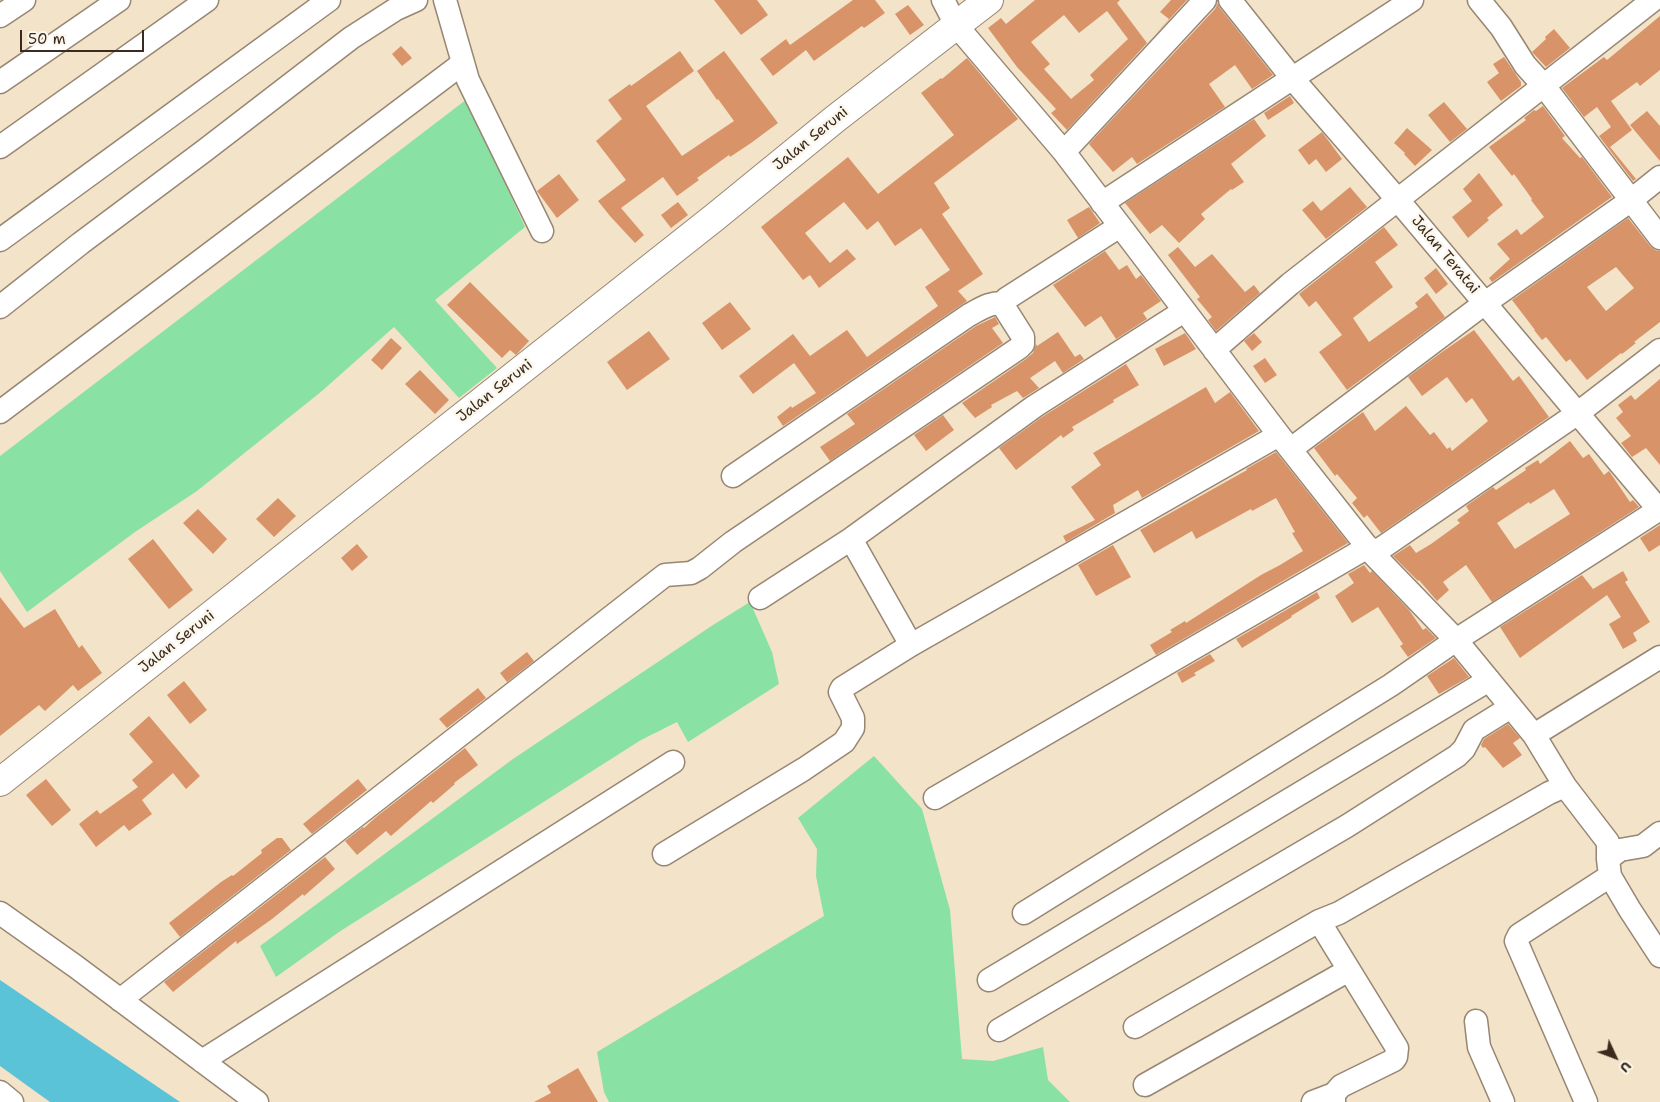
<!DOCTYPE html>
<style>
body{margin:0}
#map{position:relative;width:1660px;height:1102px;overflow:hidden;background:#f3e3c8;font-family:"Shantell Sans",sans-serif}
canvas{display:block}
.north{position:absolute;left:1590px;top:1032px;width:50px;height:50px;-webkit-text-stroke:4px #fbf7ec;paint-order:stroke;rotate:133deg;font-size:14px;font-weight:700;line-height:20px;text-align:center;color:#3b2a1e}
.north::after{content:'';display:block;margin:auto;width:18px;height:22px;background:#3b2a1e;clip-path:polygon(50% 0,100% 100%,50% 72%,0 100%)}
.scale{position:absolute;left:20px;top:30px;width:124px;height:22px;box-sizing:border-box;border:2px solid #3b2a1e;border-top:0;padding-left:6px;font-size:15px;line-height:18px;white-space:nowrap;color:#3b2a1e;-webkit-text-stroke:4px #fbf7ec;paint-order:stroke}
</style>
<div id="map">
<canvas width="1660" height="1102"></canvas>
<div class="north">U</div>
<div class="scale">50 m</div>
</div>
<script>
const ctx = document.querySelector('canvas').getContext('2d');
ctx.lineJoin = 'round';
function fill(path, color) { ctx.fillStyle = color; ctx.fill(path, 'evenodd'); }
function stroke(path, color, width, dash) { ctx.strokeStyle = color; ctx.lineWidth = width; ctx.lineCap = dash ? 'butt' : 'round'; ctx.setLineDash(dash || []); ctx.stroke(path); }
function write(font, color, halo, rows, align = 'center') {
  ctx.font = font + ' "Shantell Sans",sans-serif'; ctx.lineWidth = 5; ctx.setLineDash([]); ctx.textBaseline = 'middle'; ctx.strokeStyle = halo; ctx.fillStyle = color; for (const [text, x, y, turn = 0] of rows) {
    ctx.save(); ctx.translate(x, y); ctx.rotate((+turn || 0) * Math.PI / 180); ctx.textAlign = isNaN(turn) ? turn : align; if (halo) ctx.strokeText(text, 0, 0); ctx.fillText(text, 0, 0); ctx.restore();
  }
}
const green = new Path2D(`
 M471,96l35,89 19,42 -90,73 62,68 -38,30 -65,-71 -72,64 -125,100 -62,41 -108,80 -27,-41v-115z
 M750,602l22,50 7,32 -91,58 -11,-20 -36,18 -302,192 -63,45 -16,-31 253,-187 200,-134z
 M874,756l48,53 28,101 12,149 31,2 50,-14 5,33 22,22h-461l-5,-10 -7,-40 227,-136 -8,-40 1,-27 -19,-31z`);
const water = new Path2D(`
 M0,980l180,122h-130l-50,-36z`);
const building = new Path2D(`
 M714,0h43l11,15 -27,20z
 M853,0h22l10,13 -21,15 -2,-2 -48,35 -8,-11 -33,26 -13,-17 26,-20 4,6z
 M1035,0h85l-3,3 30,40 -80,87 -16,-17 5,-4 -39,-42 -29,-39 13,-10 5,6zM1107,11l21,28 -38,36 4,5 -23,19 -27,-30 6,-5 -19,-22 33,-27 15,18z
 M1171,0h16l-36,39 18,-20 -9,-7z
 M1218,3l2,5 53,67 -21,14 -17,-24 -26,19 16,23 -88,57 -5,-7 -19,15 -24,-28 126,-135z
 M908,5l16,20 -14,10 -15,-21z
 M1660,16v54l-20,16 -3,-4 -26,19 21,29 -22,17 26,32 -3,2 -34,-45 12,-9 -14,-20 -13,10 -22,-29 42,-31 3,3z
 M1554,29l16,19 -24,19 -14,-15 14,-13 -1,-2z
 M401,46l11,12 -10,8 -10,-12z
 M680,51l14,20 -48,35 36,50 52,-35 -16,-22 -1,1 -20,-29 27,-20 54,72 -27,20 -21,14 -1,-2 -32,23 2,2 -22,16 -14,-19 -42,31 23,27 -9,8 -25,-27 -12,-15 28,-21 -30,-39 26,-22 -14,-19 22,-16 1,2z
 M1504,57l17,25v4l-20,15 -14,-19 12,-9 -6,-9z
 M967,58l51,61 -84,64 16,25 -8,6 41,60 -25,17 9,10 -184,125 -6,-9 14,-11 1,2 24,-15 -22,-30 -41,31 -14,-18 54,-42 17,22 37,-26 20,27 71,-51 -13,-19 25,-17 -29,-42 -26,18 -17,-25 -11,9 -23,-28 -39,31 25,30 17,-14 9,10 -37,29 -9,-13 -7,5 -42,-53 87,-70 30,37 76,-59 -33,-42 20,-15 1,1z
 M1290,96l4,7 -26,17 -4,-7z
 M1444,102l23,27 -17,13 -22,-27z
 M1543,106l22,30 -3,2 18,20 2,-1 30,40 -120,85 -3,-4 21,-19 -13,-15 20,-15 4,6 23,-18 -13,-17 1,-1 -18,-25 -2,2 -23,-29 37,-27 -2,-2 10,-8 2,1z
 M1647,111l13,15v35l-30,-36z
 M1254,119l12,17 -35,28 13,18 -12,8 -1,-1 -30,25 4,5 -26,24 -17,-18 -12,9 -25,-31z
 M1407,128l25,22 -17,16 -11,-12 1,-1 -11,-10z
 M1322,132l20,27 -16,13 -10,-13 -7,6 -11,-15z
 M1479,173l24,32 -16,13 2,2 -21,18 -16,-21 20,-16 -9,-12z
 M559,174l20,26 -22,18 -20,-27z
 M1350,187l17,20 -41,32 -24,-29 11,-9 8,10z
 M678,202l10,13 -17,13 -10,-13z
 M1089,207l11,16 -22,15 -11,-18z
 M1628,218l22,28 5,4 5,1v71l-26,20 2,1 -14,11 -1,-1 -34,27 -17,-21 -4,3 -20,-25 -4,3 -8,-10h1l-23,-30zM1616,267l18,21 -28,23 -19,-24z
 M1384,227l14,18 -23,17 18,25 -40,31 16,24 49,-35 -3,-4 12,-10 18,24 -98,73 -28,-38 23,-17 -26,-34 -7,6 -10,-13z
 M1178,247l17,20 17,-13 33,38 9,-7 6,8 -44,38 -8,-11 4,-3 -15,-18 3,-2 -32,-42z
 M1105,251l14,19 8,-5 9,14 5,-4 20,26 -18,12 4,6 -31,20 -15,-23 -16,11 -32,-42z
 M1436,268l12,16 -12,10 -12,-16z
 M470,282l59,59 -13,14 -6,-5 -8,8 -55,-53z
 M730,302l21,27 -29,21 -20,-27z
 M995,317l4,7 -7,4 11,15 -173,118 -10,-14 35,-23 -8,-10 129,-88z
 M1474,330l39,51 6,-5 30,41 -168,116 -14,-18 -3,3 -12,-15 5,-5 -20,-24 -2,2 -21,-28 49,-36 12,19 31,-25 24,29 4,-3 13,17 3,-2 2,4 36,-30 -16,-23 -6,5 -19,-26 -25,19 -14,-19 34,-25z
 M649,331l21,28 -43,31 -20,-28z
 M1058,332l17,25 5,-3 4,5 -21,14 -8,-12 -25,17 9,10 -16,10 -6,-7 -26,14 1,2 -17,11 -13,-15 64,-44 7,-6 3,-9 1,2z
 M1185,333l11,16 -32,17 -9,-17z
 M1254,333l8,9 -10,9 -8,-10z
 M391,338l11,10 -20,22 -11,-10z
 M1265,358l12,17 -12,8 -12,-17z
 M1126,364l13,21 -26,15 1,2 -42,25 2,3 -11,8 -2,-3 -45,35 -17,-22 43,-31z
 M420,370l29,30 -14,14 -30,-30z
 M1660,379v86l-14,-17 -14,9 -11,-14 10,-7 -15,-18 7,-6 -5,-7 13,-10 4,5z
 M1206,387l9,16 15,-11 29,39 -117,67 -4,-8 -25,15 2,8 -49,29 -3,-6 32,-16 -24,-33 30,-22 -8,-12z
 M943,415l11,15 -28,21 -12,-16z
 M1570,441l13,17 6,-4 15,21 5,-4 21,31 3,-2 6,7 -147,95 -26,-37 -23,17 6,8 -12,11 -18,-21 -1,1 -25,-25 17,-11 6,8 15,-9 29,-21 -3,-3 12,-9 -3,-5 27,-19 3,3 30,-20 -1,-2 13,-8 2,4zM1554,489l16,25 -55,35 -18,-26 32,-21 1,2z
 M1276,452l72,91 -192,112 -6,-10 22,-13 -2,-2 15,-9 1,2 75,-48 19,-10 23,-14 -11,-18 3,-1 -19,-34 -24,13 -1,-2 -55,30 -4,-8 -38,22 -14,-23 107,-60 -1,-1z
 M278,498l18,18 -22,21 -18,-18z
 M198,509l29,30 -14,15 -30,-31z
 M1660,525v20l-11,7 -9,-14z
 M153,539l40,51 -24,19 -41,-50z
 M357,544l11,13 -16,14 -11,-13z
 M1113,545l18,32 -35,19 -18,-31z
 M1364,565l6,8 2,-2 37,39 14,20 3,-2 10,10 -28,19 -8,-11 3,-2 -25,-37 -26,16 -17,-27 19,-13 -6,-9z
 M1623,571l5,9 -3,2 25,40 -17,11 4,8 -14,8 -14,-25 12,-7 -14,-22 -87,63 -20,-31 82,-52 11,14z
 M1317,592l3,6 -29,18 1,1 -50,31 -6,-9z
 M0,597l24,31 31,-19 24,39 3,-3 20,28 -24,18 -5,-6 -28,26 -6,-6 -39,31z
 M527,652l7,9 -27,21 -7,-9z
 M1210,654l5,7 -21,12 2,2 -14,8 -5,-10z
 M1454,658l15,19 -30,17 -12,-18z
 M184,681l23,29 -17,14 -23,-29z
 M478,688l8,10 -39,30 -8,-9z
 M149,716l51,60 -14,13 -13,-16 -31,27 10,14 -23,17 -5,-6 -28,22 -17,-23 18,-14 3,4 38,-27 -6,-7 21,-18 -24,-28z
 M1508,724l12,14 -7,5 9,12 -19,13 -18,-21 -2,1 -2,-3 3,-6z
 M465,748l13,17 -24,18 1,1 -22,19 -2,-2 -40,35 -5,-5 -29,24 -12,-14 18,-14 1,1 12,-11z
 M46,779l25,31 -19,16 -26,-31z
 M358,779l9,11 -55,44 -9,-10z
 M277,838h5l9,12 -111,87 -11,-14 52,-41 11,-7 1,1 29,-23 -1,-3z
 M325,857l10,12 -31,27 -1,-2 -31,25 -35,25 -1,-3 -63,51 -9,-10z
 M578,1068l20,34h-64l17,-9 -4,-7z`);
const minor = new Path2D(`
 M445,0l23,80 74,151
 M943,0l13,25 108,127 215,283 94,119 83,86 78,95 31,51 -16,7 -210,120 -20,8 78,127 -1,9 -2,3 -53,26 -7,8v8
 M1230,0l62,78 105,121 263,312
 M1479,0l22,27 24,38 19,21 116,152
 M0,16l24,-16
 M0,82l119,-82
 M0,147l207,-147
 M1064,152l141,-152
 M1102,203l310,-203
 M0,240l329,-240
 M0,307l81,-64 123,-92 147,-113 45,-29 20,-9
 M1214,350l76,-66 363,-284
 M0,412l463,-349
 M1291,449l194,-146 145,-102 30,-24
 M733,476l236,-161c13,-7 21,-13 36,-12
 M851,539l60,106
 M1373,554l205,-141 82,-63
 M760,598l91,-59 184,-133 149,-95
 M1534,735l126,-78
 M1565,786l43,56v17l2,17 20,34 30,46
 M935,798l433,-251
 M664,854l140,-85 40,-27 9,-14v-10l-13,-26 2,-4 69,-43 368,-210
 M1608,859l12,-9 23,-4 17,-13
 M0,913l75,53 182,136
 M1024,913l367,-228 65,-45 204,-131
 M989,980l500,-300
 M120,1000l545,-425 26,-2 9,-5 33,-26 286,-194 4,-4v-7l-19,-30 2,-8 114,-73
 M1476,1021l3,26 24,55
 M1135,1027l184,-106
 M999,1030l348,-204 110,-70 7,-7 10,-19 37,-23
 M202,1061l471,-299
 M1145,1085l204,-115
 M0,1092l12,10
 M1313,1102l21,-8
 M1586,1102l-70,-161 3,-6 91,-59`);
const major = new Path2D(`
 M0,782l715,-565 120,-98 154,-119`);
const streetNames = [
 ["Jalan Seruni",811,139,-39],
 ["Jalan Teratai",1445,255,50],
 ["Jalan Seruni",495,391,-38],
 ["Jalan Seruni",177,642,-38]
];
fill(green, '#8ae1a4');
fill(water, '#5bc3d8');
fill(building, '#d99369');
stroke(minor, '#978673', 25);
stroke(major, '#978673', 30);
stroke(minor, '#fff', 22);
stroke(major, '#fff', 28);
write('15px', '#3b2a1e', '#fbf7ec', streetNames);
</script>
